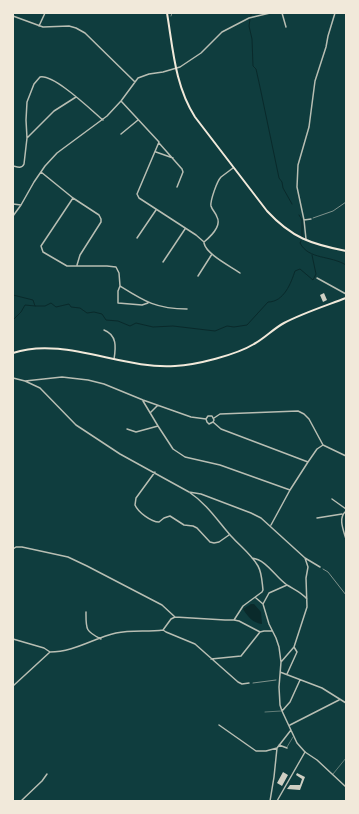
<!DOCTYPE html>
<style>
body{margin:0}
#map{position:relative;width:359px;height:814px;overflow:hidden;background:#0f3d3e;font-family:"IBM Plex Serif",serif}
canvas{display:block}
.frame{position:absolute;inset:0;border:14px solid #f1e9da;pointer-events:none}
</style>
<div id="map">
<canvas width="359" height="814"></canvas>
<div class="frame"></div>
</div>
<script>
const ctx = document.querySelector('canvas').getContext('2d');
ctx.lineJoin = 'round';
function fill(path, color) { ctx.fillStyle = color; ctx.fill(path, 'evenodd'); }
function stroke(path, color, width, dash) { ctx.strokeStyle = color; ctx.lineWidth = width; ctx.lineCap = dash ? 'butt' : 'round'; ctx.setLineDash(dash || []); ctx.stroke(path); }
const water = new Path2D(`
 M251,604h3l7,8 1,12c-9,-1 -14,-7 -19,-15z`);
const stream = new Path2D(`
 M251,16v-3
 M250,19l-1,7 3,13 1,27 3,3 4,18 19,91 3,4 1,6 9,16
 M299,215l3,5v17
 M301,241l-1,2c9,17 30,12 46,22
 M13,295l20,5 2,6h10l6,-3 5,4 13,-3 2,3 9,1 7,5 7,-1 8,2 4,6 12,1 12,5 6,-3 17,4 20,-1 42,5 12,-5 7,1 13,-2 21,-23c16,0 23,-19 27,-31l5,-2 13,11 3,-6 -4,-19
 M13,320l8,-8 4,-7 10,1`);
const building = new Path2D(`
 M324,293l3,7 -4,2 -3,-7z
 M283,772l5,3 -6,11 -5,-3z
 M297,773l8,4 -5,13 -13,-1 3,-4h10l2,-6 -6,-4z`);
const path = new Path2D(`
 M171,16l1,-3
 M313,218l20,-7 13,-9
 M323,569l5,3 18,23
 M253,683l23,-3`);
const service = new Path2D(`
 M265,712l16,-1
 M287,747l6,-10
 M333,774l13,-16`);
const minor = new Path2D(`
 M282,13l4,14
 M13,16l30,11 26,-1 7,2 9,5 50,49
 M39,26l6,-13
 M121,101l38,41 -22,52 2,4 57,37 8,7c6,-5 18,-16 13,-25 -1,-4 -5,-7 -6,-11 -1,-5 6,-25 10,-29 4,-3 8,-6 12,-9
 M121,134l17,-14
 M27,138l27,-27 22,-14
 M159,143l23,26 1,3 -6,15
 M156,152l17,6
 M13,166c4,1 9,3 11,-2l3,-26 -1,-18 1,-18 7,-18 6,-7c14,-3 51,33 63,43
 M41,172l32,26 26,17 2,4v3l-21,33 -3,10
 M73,198l-32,48 2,6 24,14h40l9,1 3,6 1,13c24,15 36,23 67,23
 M13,204l8,1
 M13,216l8,-11 13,-23 11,-16 12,-13 50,-37 14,-15 17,-23 11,-4 14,-2 17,-5 21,-14 21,-21 27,-14 21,-5
 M304,220l7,-1
 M137,238l19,-28
 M306,239l-2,-19 -7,-33 1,-22 11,-38 6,-46 11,-34 2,-11 7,-23
 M204,243c2,11 26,23 36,30
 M163,262l22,-33
 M198,276l14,-22
 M317,278l29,16
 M120,286l-2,5v12l24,2 6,-2
 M104,330c13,5 12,17 10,29
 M13,378l12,3 15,7 36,37 44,29 69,38c18,12 28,28 42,44 9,10 20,18 27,30 4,7 4,16 5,24l-1,2 -19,14 -9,14
 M25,381l37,-4 26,3 16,4 39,16 48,17 15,2 1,3 2,2 4,-2
 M143,401l15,25
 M150,413l7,-7
 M214,418l6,-4 78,-3 6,3 5,5 14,26 23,11
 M206,419l2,-3h4l2,4 -1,2
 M213,422l8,7 87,33
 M127,429l9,3 22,-6 15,23 12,8 35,8 70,25
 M155,472l-19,26 -1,7c3,7 16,17 24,17l5,-4 6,-2 14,9 9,1 4,2 13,14 4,1 5,-1 10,-7
 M189,492l12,2 50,19 10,5 44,40 15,9
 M332,499l14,10
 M346,511c-8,7 -3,18 0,28
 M317,518l25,-4
 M271,525l19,-35 18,-28 9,-13 6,-4
 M13,549l3,-2h6l46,10 19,9 75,39 13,12
 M252,558c15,2 23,19 35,27 8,5 14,7 20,14
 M256,598l7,6 6,20 7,14 3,9 2,15 -2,25 1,18 2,6 15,32 8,9
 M263,604l6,-11 18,-8
 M86,612c0,17 -1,19 15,27
 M163,630l3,2 29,12 43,38 4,2 7,-1
 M13,639l31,9 6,4
 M50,652c24,0 44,-14 66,-19 16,-3 32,-1 47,-3l8,-11 4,-2 50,3h9l5,1 21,11
 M211,659l30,-3 19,-24 4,-1h8
 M281,662l13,-15 13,-40 -1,-29 2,-11 -3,-9
 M280,672l42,16 24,15
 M287,674l10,-22 -3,-5
 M13,686l37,-34
 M282,711l8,-9 10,-22
 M219,725l37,26h10l11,-3 14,-18
 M290,725l49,-25
 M279,745l8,3
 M21,801l21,-20 5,-7
 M270,801l4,-24 3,-29`);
const tertiary = new Path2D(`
 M277,801l28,-49 12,8 29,27`);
const secondary = new Path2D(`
 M167,13c6,36 8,73 28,104l72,94c25,27 44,33 79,40
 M13,353c50,-17 110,17 162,13 21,-1 61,-11 79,-22 11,-6 19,-15 30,-21 19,-10 41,-17 62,-25`);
fill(water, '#0a2a2b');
stroke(stream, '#0a2a2b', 1);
fill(building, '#cfcfc3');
stroke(path, '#f1e9da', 0.5);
stroke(service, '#b8beb3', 0.5);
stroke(minor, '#b8beb3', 1.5);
stroke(tertiary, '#b8beb3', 1.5);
stroke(secondary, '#f1e9da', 2);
</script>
